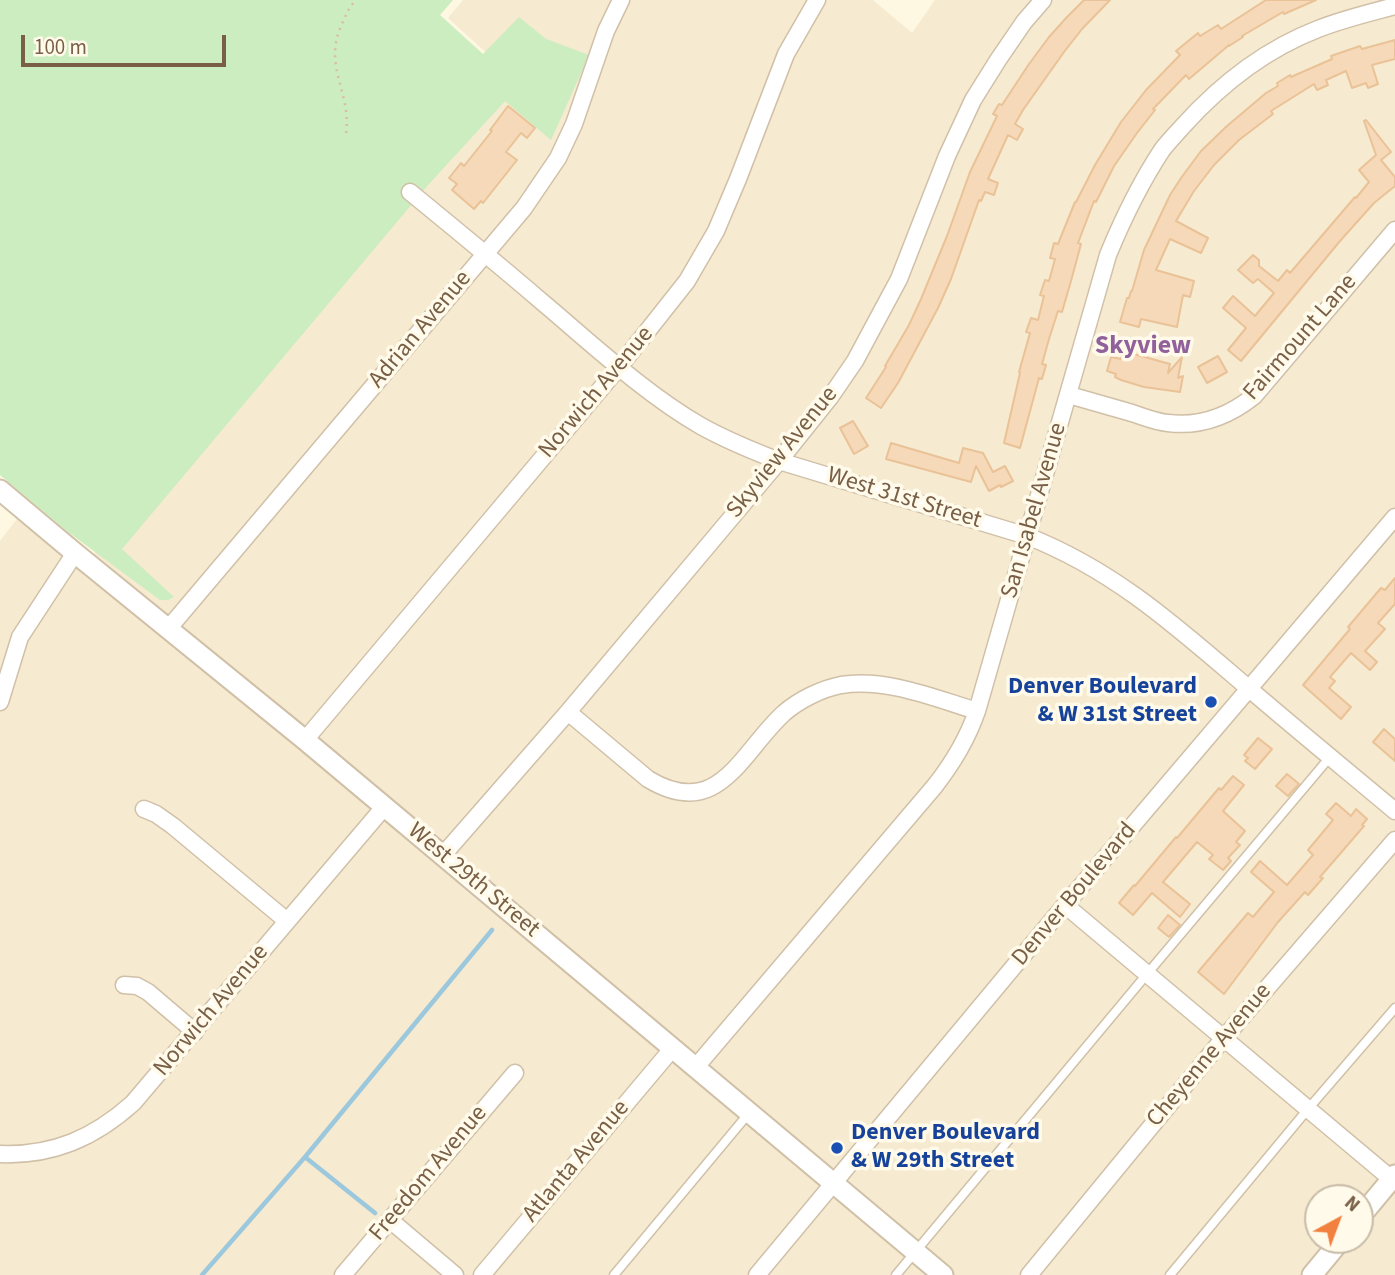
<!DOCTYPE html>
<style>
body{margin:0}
#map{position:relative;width:1395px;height:1275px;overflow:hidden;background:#fef7e2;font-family:"Source Sans 3",sans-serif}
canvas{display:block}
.north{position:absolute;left:1304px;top:1184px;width:70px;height:70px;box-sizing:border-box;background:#fffaea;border:2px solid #c9bca8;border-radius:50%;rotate:41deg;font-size:19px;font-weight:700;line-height:28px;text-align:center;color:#785f46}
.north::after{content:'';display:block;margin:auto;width:24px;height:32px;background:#f2803e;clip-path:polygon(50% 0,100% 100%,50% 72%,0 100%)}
.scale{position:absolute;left:21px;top:35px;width:205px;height:32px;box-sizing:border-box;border:4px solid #785f46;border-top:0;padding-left:9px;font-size:21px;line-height:24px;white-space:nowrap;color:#785f46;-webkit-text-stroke:5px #fffaea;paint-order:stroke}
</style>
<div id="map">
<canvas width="1395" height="1275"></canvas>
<div class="north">N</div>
<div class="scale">100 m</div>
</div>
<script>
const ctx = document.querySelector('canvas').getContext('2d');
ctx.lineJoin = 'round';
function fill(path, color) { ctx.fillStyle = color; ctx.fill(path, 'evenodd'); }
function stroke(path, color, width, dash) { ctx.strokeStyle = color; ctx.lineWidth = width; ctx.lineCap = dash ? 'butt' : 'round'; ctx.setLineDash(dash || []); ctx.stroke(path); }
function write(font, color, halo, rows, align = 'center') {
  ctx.font = font + ' "Source Sans 3",sans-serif'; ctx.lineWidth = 7; ctx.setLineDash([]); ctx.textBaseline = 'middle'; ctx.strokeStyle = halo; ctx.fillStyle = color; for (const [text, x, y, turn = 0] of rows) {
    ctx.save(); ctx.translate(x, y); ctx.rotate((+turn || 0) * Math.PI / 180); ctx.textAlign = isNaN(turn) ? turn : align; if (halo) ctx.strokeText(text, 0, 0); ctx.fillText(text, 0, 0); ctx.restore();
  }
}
const residential = new Path2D(`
 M463,0h410l39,33 23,-33h460v1275h-1395v-734l24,-31 63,52 323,-370 103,-115 -65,-59zM1318,1198h42v42h-42z`);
const green = new Path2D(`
 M0,0h453l-13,15 43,39 36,-37 27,22 43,16 -38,85 -46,-39 -77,84 -306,364 52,48 -6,3h-8l-92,-68 -68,-57z`);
const stream = new Path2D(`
 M305,1157l70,56
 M202,1275l103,-118 187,-227`);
const building = new Path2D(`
 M1084,0h26l-28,29 -18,23 -41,58 -8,14 8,5 -6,11 -9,-5 -20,44 10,4 -4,12 -9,-3 -4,9 -2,-1 -28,79 -13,29 -40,75 -17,25 -15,-10 20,-31 -1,-1 24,-41 12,-26 26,-63 23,-64 27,-56 -4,-2 6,-10 3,1 27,-41 20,-27 18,-20z
 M1266,0h50l-32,14 -1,-2 -41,24 1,1 -14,9v-1l-40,34 -3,-4 -33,34 2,1 -18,23 -23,33 -18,36 -2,-1 -16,42 3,1 -10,37 -9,31 -4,-1 -9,28 -7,25 4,1 -4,14 -3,-1 -19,70 -16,-5 16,-70 -1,-1 11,-39 -4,-1 5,-14 7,2 6,-24 -4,-1 5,-15 4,1 6,-22 -5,-1 4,-15 4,1 17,-42h1l19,-37 26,-43 25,-32 34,-35 -4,-4 22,-18 2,3 18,-11 3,4z
 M1395,40v19l-23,6 6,19 -10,4 -2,-5 -14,5 -6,-17 -20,9 2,5 -11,5 -3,-6 -43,27 2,3 -34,26 -25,25 -20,26 -18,30 32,17 -7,15 -31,-14 -14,31 38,11 -4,16 -7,-2 -6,32 -36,-8 -2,8 -19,-5 7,-24h2l2,-7h1l12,-41 26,-55 11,-17 20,-27 26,-25 39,-33 12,-7 -1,-3 13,-8 1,2 41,-18 -1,-3 29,-10 2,3z
 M508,106l27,22 -8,10 -6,-5 -15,19 11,8 -34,43 -2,-2 -7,8 -22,-19 5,-6 -8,-6 12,-15 3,3 28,-35 -2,-1z
 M1366,120l25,32 -10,8 14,17v9l-21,17 -34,38 -99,120 -13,-11 18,-22 -23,-20 10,-12 22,20 19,-23 -16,-14 -5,4 -15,-13 15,-15 6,5v6l19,15 9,-11 3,3 65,-76 1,1 13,-16 -10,-12 17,-15 -12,-34z
 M1123,351l47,13 -2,9 14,-16 -4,21 5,-2 -3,16 -36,-5 -23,-7 -6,-3 1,-3 -9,-3 4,-14 10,2z
 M1218,356l9,16 -20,11 -9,-16z
 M853,421l15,25 -14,8 -14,-26z
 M891,443l68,20 4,-15 20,5 10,19 12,-6 8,15 -12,6 -1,-2 -11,6 -13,-25 -5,16 -85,-23z
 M1395,578v26l-17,19 7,6 -20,22 12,11 -7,8 -19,-17 -21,24 5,4 -6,7 22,19 -10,12 -38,-34 47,-56 -2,-2 33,-39 4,2z
 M1384,729l11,10v22l-22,-19z
 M1258,738l14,11 -17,20 -10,-8 3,-3 -4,-3z
 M1287,774l12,10 -11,12 -12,-10z
 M1233,776l11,9 -21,26 22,20 -9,11 4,3 -12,13 3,3 -8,9 -14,-11 4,-4 -16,-13 -34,40 27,22 -10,13 -28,-24 -19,22 -14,-12 15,-18 1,1 41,-49 1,1 42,-50 2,2z
 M1336,803l15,13 5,-7 11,10 -5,6 2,1 -44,51 3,1 -15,17 -3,-3 -27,30 -54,72 -26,-22 50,-59 5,4 21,-25 -23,-20 9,-11 27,24 26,-30 -5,-5 25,-30 -7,-6z
 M1168,915l12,10 -11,12 -11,-9z`);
const path = new Path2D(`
 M346,133c6,-40 -24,-67 -4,-109 4,-9 7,-17 14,-24`);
const service = new Path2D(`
 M614,1275l135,-162
 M896,1275l251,-301 183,-217
 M1170,1275l138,-166 87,-101`);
const minor = new Path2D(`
 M410,192c44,36 88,72 131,109 50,42 103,92 160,125 25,14 52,25 78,35l248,75c87,34 150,91 220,151 49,42 99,83 148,124
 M1069,395c21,6 42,12 63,18 12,4 24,9 36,10 32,4 61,-7 86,-27l141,-166
 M168,629l356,-421 34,-50 16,-34 32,-93 15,-31
 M0,702l20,-65 55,-84
 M568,712l80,67c71,43 93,-27 136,-66 15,-13 37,-24 57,-28 46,-7 93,13 136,26
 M305,740l314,-373 68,-86 29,-50 22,-52 48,-125 31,-54
 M144,809l12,5 17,12 114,95
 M443,855l125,-143 211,-251 52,-65 24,-35 44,-82 48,-123 26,-56 25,-40 26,-38 19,-22
 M1065,905l330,277
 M124,985l13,1 11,6 47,40
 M695,1068l239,-281c19,-24 33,-47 43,-76l131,-456c16,-39 31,-70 54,-105 6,-8 14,-16 21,-24 37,-41 83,-77 135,-97 25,-10 51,-16 77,-23
 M0,1154c53,2 94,-16 133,-51l252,-297
 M390,1220l65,55
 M343,1275l172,-202
 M482,1275l190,-226
 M757,1275l308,-370 330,-388
 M1029,1275l194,-236 172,-199`);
const tertiary = new Path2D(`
 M0,490l75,63 230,187 638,535
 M1360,1217l35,-42
 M1312,1275l29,-35`);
const markers = [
 [1211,702,7,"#1a4fb4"],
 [837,1148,7,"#1a4fb4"]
];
const streetNames = [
 ["Adrian Avenue",421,330,-50],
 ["Fairmount Lane",1301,338,-49],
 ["Norwich Avenue",597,393,-50],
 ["Skyview Avenue",783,453,-51],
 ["West 31st Street",904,499,17],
 ["San Isabel Avenue",1035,511,-74],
 ["West 29th Street",473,881,40],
 ["Denver Boulevard",1075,895,-50],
 ["Norwich Avenue",212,1011,-50],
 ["Cheyenne Avenue",1210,1056,-50],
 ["Atlanta Avenue",577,1162,-50],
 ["Freedom Avenue",429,1174,-50]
];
const transitNames = [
 ["Denver Boulevard",1197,688],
 ["& W 31st Street",1197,716],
 ["Denver Boulevard",851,1134,"left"],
 ["& W 29th Street",851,1162,"left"]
];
const neighbourhoodNames = [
 ["Skyview",1143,347]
];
fill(residential, '#f6ead0');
fill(green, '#cbedc0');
stroke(stream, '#9bc8dc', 4.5);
fill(building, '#f6d9b8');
stroke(building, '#eac297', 2);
stroke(service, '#d0c0a8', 11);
stroke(minor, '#d0c0a8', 19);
stroke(tertiary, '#d0c0a8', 23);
stroke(path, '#dbbd9b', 2.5, [2, 5]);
stroke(service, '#fff', 8);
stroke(minor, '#fff', 16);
stroke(tertiary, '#fff', 19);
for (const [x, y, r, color] of markers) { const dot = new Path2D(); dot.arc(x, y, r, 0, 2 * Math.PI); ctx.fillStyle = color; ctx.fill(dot); stroke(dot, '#fffaea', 2.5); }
write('24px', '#785f46', '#fffaea', streetNames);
write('bold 24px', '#164399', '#fffaea', transitNames, 'right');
write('bold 26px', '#91619c', '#fffaea', neighbourhoodNames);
</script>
